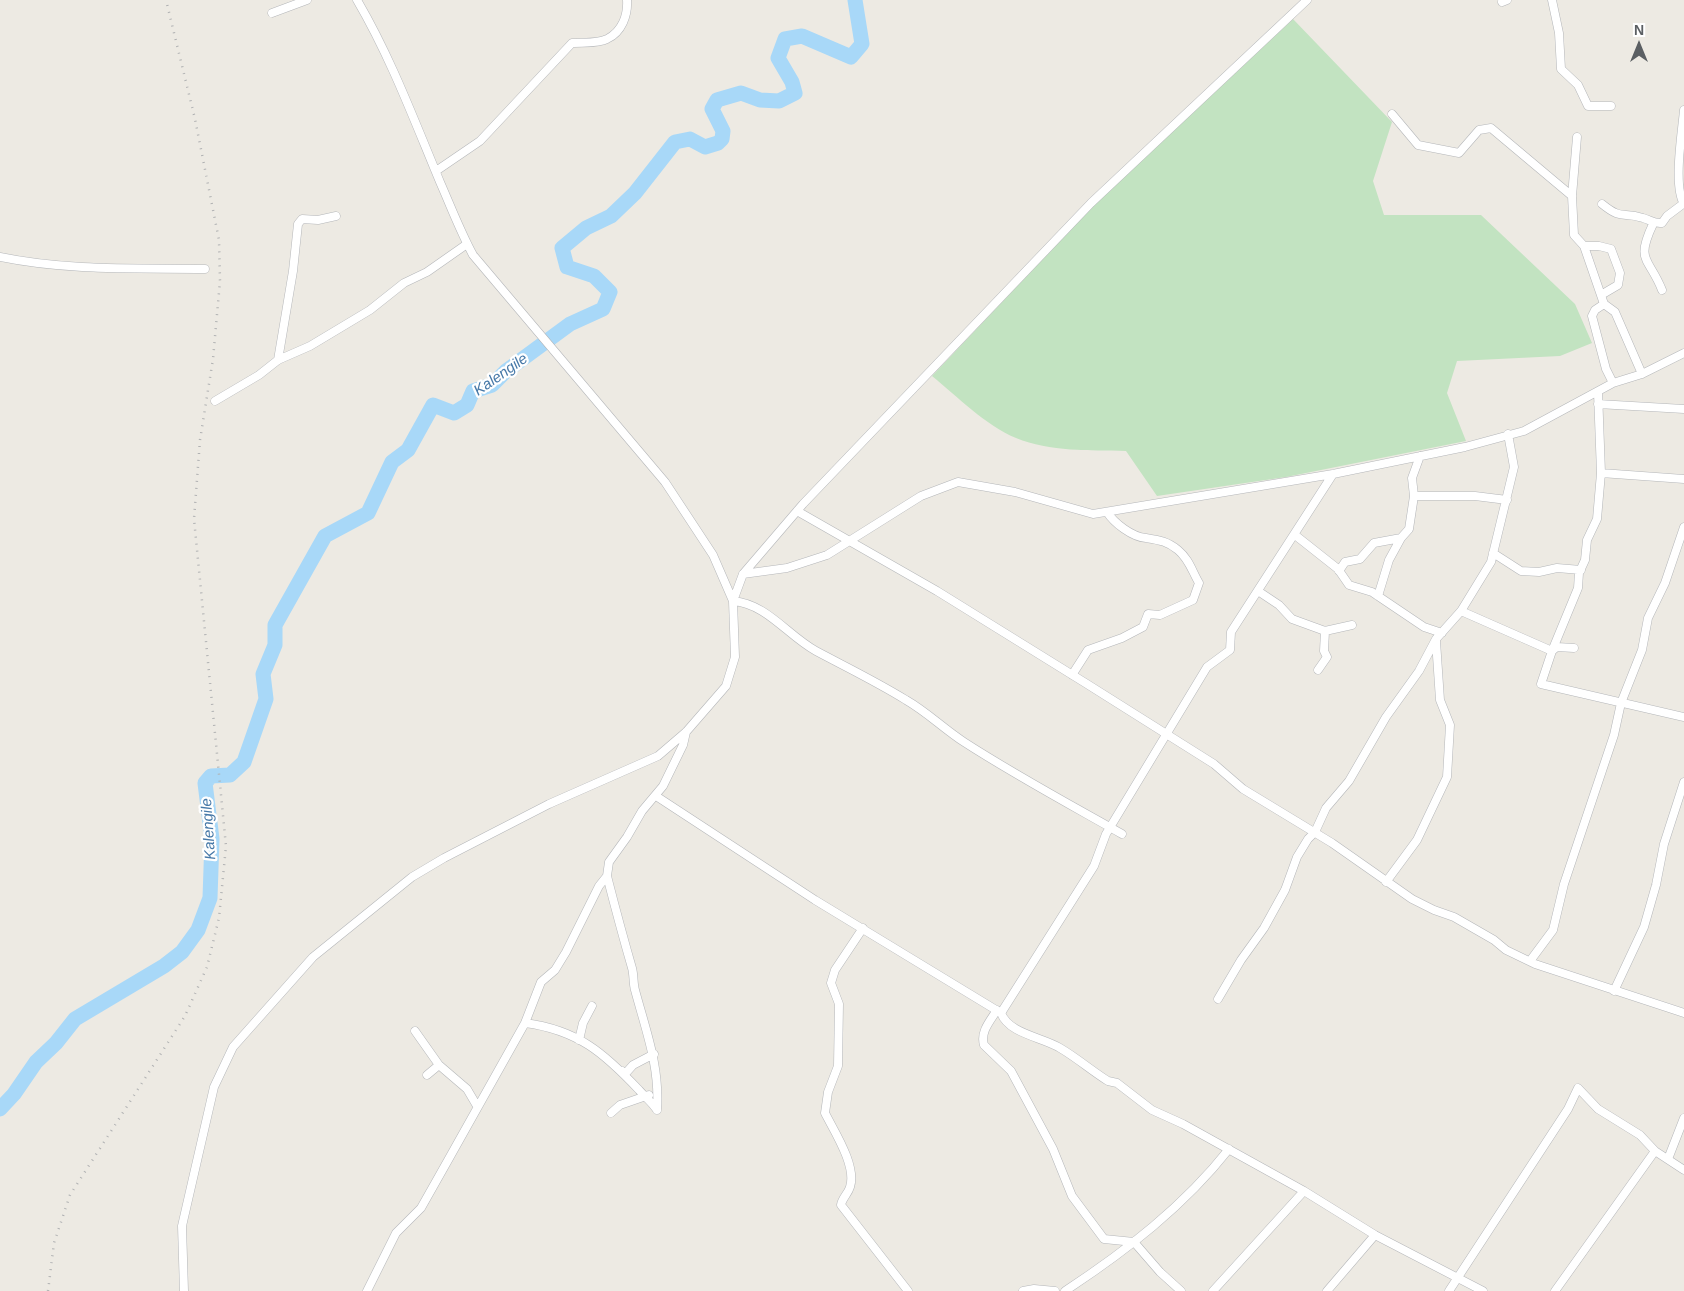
<!DOCTYPE html>
<style>
body{margin:0}
#map{position:relative;width:1684px;height:1291px;overflow:hidden;background:#edeae3;font-family:Arial,sans-serif}
canvas{display:block}
.north{position:absolute;left:1614px;top:20px;width:50px;height:50px;-webkit-text-stroke:4px #fff;paint-order:stroke;rotate:0deg;font-size:14px;font-weight:700;line-height:20px;text-align:center;color:#5b5f63}
.north::after{content:'';display:block;margin:auto;width:18px;height:22px;background:#5b5f63;clip-path:polygon(50% 0,100% 100%,50% 72%,0 100%)}
</style>
<div id="map">
<canvas width="1684" height="1291"></canvas>
<div class="north">N</div>
</div>
<script>
const ctx = document.querySelector('canvas').getContext('2d');
ctx.lineJoin = 'round';
function fill(path, color) { ctx.fillStyle = color; ctx.fill(path, 'evenodd'); }
function stroke(path, color, width, dash) { ctx.strokeStyle = color; ctx.lineWidth = width; ctx.lineCap = dash ? 'butt' : 'round'; ctx.setLineDash(dash || []); ctx.stroke(path); }
function write(font, color, halo, rows, align = 'center') {
  ctx.font = font + ' Arial,sans-serif'; ctx.lineWidth = 4.5; ctx.setLineDash([]); ctx.textBaseline = 'middle'; ctx.strokeStyle = halo; ctx.fillStyle = color; for (const [text, x, y, turn = 0] of rows) {
    ctx.save(); ctx.translate(x, y); ctx.rotate((+turn || 0) * Math.PI / 180); ctx.textAlign = isNaN(turn) ? turn : align; if (halo) ctx.strokeText(text, 0, 0); ctx.fillText(text, 0, 0); ctx.restore();
  }
}
const green = new Path2D(`
 M1293,19l99,103 -19,59 11,34h97l94,89 17,39 -32,13 -103,5 -10,32 19,48 -180,36 -129,19 -31,-45c-36,-1 -76,1 -110,-13 -31,-13 -58,-41 -84,-62l162,-171z`);
const river = new Path2D(`
 M0,1109l14,-15 22,-32 20,-19 19,-24 89,-53 18,-14 16,-22 12,-32 2,-59 -7,-56 6,-7 19,-1 14,-13 22,-63 -3,-25 12,-29v-20l50,-89 43,-23 24,-51 16,-12 25,-45 21,8 13,-8 6,-14 19,-6 14,-14 64,-47 33,-15 7,-17 -16,-16 -27,-9 -5,-19 24,-20 25,-12 24,-23 40,-51 15,-3 15,8 13,-4 4,-4 1,-8 -11,-22 5,-9 24,-7 19,7 19,1 16,-8 -3,-11 -14,-24 7,-19 17,-3 49,21 11,-13 -7,-44`);
const street = new Path2D(`
 M1552,0l7,33 2,36 17,16 10,21h23
 M1502,2l5,-2
 M272,13l35,-13
 M1684,110c-2,23 -11,76 0,94
 M1392,114l26,31 41,8 20,-23 12,-2 81,68
 M1577,137l-5,59 2,39 10,11 20,58 -9,6 -3,6 14,53 7,14
 M436,171l44,-30 92,-98c10,-1 26,1 35,-4 15,-7 21,-24 20,-39
 M1602,204c21,17 20,7 41,14 8,2 10,6 19,5l5,-7 16,-12
 M1653,224c-18,38 -4,33 9,66
 M1584,246h15l12,3 9,24 -2,12 -17,10
 M0,257c67,14 136,11 205,12
 M1604,304l11,8 27,62
 M278,360l15,-89 5,-47 4,-5 16,1 18,-4
 M1598,392l3,81 83,6
 M215,401l44,-26 19,-15 32,-14 60,-36 34,-27 23,-11 40,-28
 M1598,404l86,5
 M1420,456l-8,22 2,18h61l32,4
 M797,511l140,80 150,93 127,80 29,25 89,54 80,56 22,11 20,7 40,23 12,10 29,14 149,49
 M1295,535l43,34 11,16 23,7 52,35 18,6
 M1493,553l28,18 18,1 18,-4 24,2
 M1339,571l6,-9 15,-3 14,-16 27,-5 8,-9 5,-33
 M743,574l44,-6 40,-13 94,-59 37,-14 57,10 78,22 240,-40 132,-27 59,-16 89,-48 29,-9 42,-21
 M1258,591l21,14 13,14 33,12
 M1378,596l11,-36 12,-22
 M1461,611l91,40 -11,33 143,33
 M1552,651l26,-63 1,-15 6,-13 2,-20 10,-21 4,-46
 M1552,651l5,-4 17,1
 M1318,670l9,-13 -3,-6 1,-20 27,-6
 M1072,675l16,-25 34,-12 21,-11 5,-13 12,1 33,-15 6,-17c-7,-12 -10,-24 -21,-33 -11,-9 -19,-10 -32,-12 -14,-1 -32,-15 -39,-26
 M656,796l159,104 186,113c8,21 41,24 59,35 17,10 32,23 48,33l9,2 35,27 31,14 121,67 71,44 108,56
 M1122,834c-53,-30 -107,-59 -158,-92 -20,-13 -37,-30 -58,-42 -29,-18 -60,-33 -90,-49 -29,-16 -49,-47 -83,-50l10,-27 60,-70 288,-301 216,-203
 M607,876c8,31 16,61 25,92 2,7 1,15 3,22 11,41 25,77 22,120
 M1386,882l31,-42 30,-63 3,-52 -10,-25 -4,-59
 M863,928l-28,42 -4,13 8,21 -1,62 -10,26 -3,21c9,18 32,53 25,74 -2,7 -8,11 -9,18l67,86
 M1530,961l23,-31 11,-46 50,-149 7,-32 21,-53 6,-32 17,-35 19,-56
 M1614,991l30,-64 12,-42 8,-41 20,-62
 M1218,999l23,-39 23,-32 21,-38 12,-33 11,-18 7,-7 11,-24 23,-27 37,-64 33,-46 17,-32 25,-28 30,-49 23,-95 -6,-33
 M997,1010c-7,11 -17,22 -13,35l27,26 42,78 19,47 32,43 30,3 26,30 21,19
 M1001,1013l93,-147 12,-32 101,-167 23,-17 1,-18 102,-158
 M525,1023c53,7 79,30 114,67 6,7 12,11 18,20
 M415,1031l24,34 28,24 10,17
 M579,1040l4,-17 9,-17
 M622,1071l3,3 8,-9 21,-11
 M427,1075l12,-10
 M611,1113l9,-8 29,-10
 M1668,1159l16,-41
 M184,1291l-2,-65 32,-139 19,-40 80,-90 99,-80 32,-19 105,-54 109,-48 28,-24 40,-46 9,-29 -2,-56 -20,-46 -48,-73 -192,-227c-13,-24 -22,-48 -33,-73 -26,-62 -49,-124 -83,-182
 M367,1291l29,-58 25,-25 26,-46 78,-139 16,-41 14,-12 11,-18 33,-66 8,-10 2,-14 18,-25 15,-26 21,-25 20,-41 3,-13
 M1023,1291l11,-2 21,2
 M1065,1291c61,-40 119,-85 164,-142
 M1213,1291l91,-100
 M1327,1291l48,-56
 M1449,1291l119,-182 10,-21 20,21 42,26 15,16
 M1555,1291l100,-140 29,19`);
const rail = new Path2D(`
 M48,1291l6,-48 16,-48 115,-179 22,-49 12,-49 7,-72 -32,-327 6,-79 13,-81 7,-78 -1,-41 -24,-121 -29,-119`);
const waterNames = [
 ["Kalengile",501,375,-35],
 ["Kalengile",209,829,-94]
];
fill(green, '#c2e3c1');
stroke(river, '#a8d8f8', 15);
stroke(street, '#b4b6b9', 9);
stroke(street, '#fff', 8);
stroke(rail, '#b1b2b3', 2.5, [1, 6]);
write('italic 15px', '#4779a8', '#fff', waterNames);
</script>
